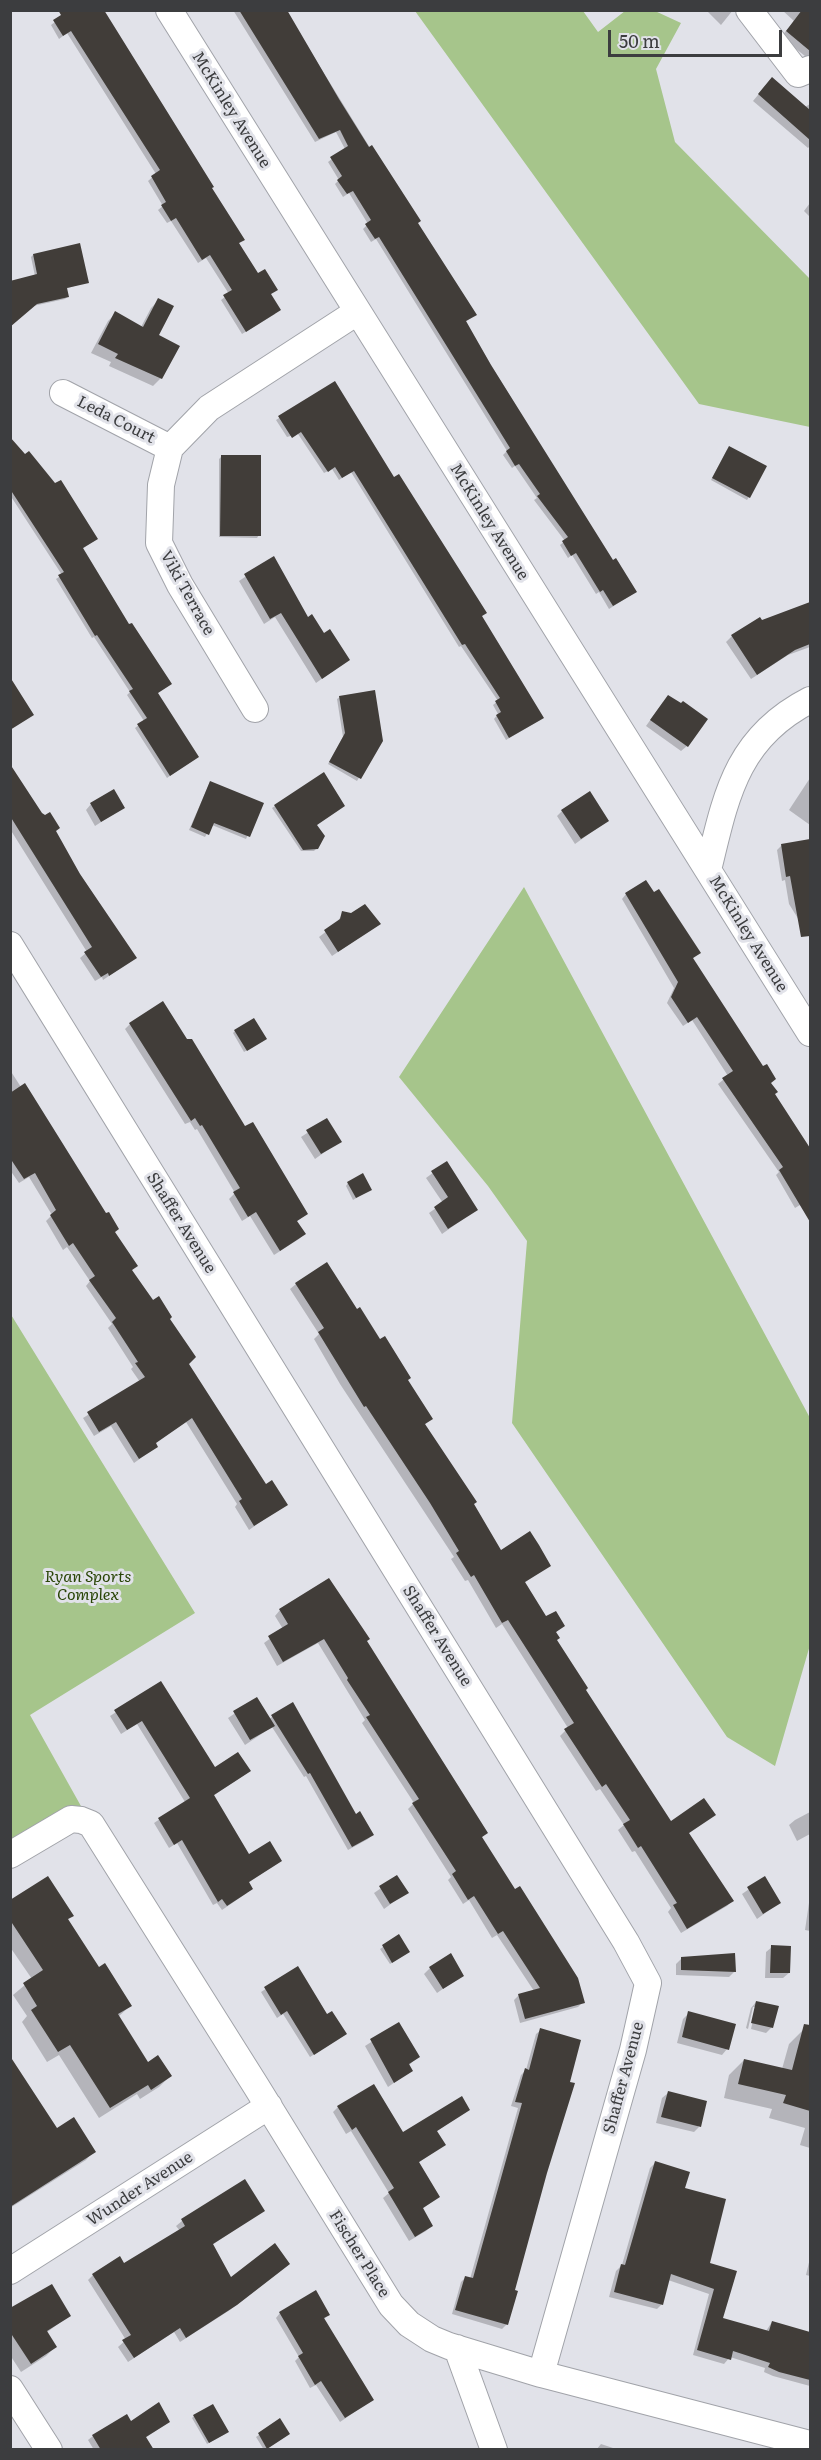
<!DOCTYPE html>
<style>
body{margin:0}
#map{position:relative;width:821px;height:2460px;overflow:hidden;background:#e1e2e9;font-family:Literata,serif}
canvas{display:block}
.frame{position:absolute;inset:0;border:12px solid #3c3d3f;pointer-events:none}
.scale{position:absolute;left:608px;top:30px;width:174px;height:27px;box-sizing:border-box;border:3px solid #3c3d3f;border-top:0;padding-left:8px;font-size:18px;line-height:21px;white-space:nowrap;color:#3c3d3f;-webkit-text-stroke:4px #e1e2e9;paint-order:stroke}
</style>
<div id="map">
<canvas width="821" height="2460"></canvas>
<div class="frame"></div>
<div class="scale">50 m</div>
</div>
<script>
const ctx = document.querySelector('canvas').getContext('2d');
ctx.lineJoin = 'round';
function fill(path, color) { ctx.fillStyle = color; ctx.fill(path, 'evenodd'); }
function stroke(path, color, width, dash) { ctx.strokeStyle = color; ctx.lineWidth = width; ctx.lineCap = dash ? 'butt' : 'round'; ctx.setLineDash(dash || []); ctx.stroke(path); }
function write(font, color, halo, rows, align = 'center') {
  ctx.font = font + ' Literata,serif'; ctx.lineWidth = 6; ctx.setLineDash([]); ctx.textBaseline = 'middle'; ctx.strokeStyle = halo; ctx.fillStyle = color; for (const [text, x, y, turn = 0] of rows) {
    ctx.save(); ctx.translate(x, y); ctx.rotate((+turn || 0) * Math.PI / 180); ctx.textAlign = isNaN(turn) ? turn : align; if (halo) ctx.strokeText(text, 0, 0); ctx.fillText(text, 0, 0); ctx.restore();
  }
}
const green = new Path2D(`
 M415,11h168l15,21 27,-21h30l26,12 -25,46 19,73 135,137v148l-111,-23z
 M524,887l286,531v227l-35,121 -48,-29 -215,-314 15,-182 -39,-55 -89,-109z
 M10,1313l185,300 -165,102 61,109 -81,31z`);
const shadow = new Path2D(`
 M71,10l139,179 33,50 -5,5 19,31 19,15 -7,5 6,19 -33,20 -21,-34 8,-6 -23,-36 -8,5 -27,-42 -4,2 -9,-13 5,-4 -15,-25 8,-7 -89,-141 -8,6 -8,-14z
 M233,10h52l132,214 54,94 -6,4 166,273 -22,14 -10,-17 -3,2 -24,-39 -4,3 -8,-13 5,-4 -31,-41 3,-2 -22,-32 -3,2 -9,-13 4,-4 -131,-212 -5,3 -8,-13 5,-5 -19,-31 -6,4 -8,-13 4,-4 -11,-18 17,-13 -9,-17 -21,10z
 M710,10h23l-12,15 -13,-13z
 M782,10h28v50l-29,-23 13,-16z
 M767,84l38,23 5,-3v42l-2,2 -55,-47z
 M810,203v14l-6,-6z
 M33,255l54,27 -22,7 2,8 -2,2 -32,7 2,-30 -4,-19z
 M159,300l-2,35 4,43 -8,8 -44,-20 2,-4 -20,-9 17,-32 8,-8 25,14 10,-19z
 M334,383l147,234 59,103 -34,20 -12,-21 4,-5 -5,-9 5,-4 -37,-55 -2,1 -108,-175 -12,8 -7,-11 -8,4 -26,-39 -11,3 -11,-17z
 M10,439l84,102 -12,8 75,144 40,64 -30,21 -32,-50 9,-7 -17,-26 3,-3 -36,-55 -2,1 -36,-59 6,-4 -52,-80z
 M727,450l22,47 -2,3 -36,-20z
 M222,456l37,79 -2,3 -38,-1v-78z
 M273,558l34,61 41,41 -32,23 -41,-66 -11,7 -25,-43z
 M810,603v44l-22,8 -37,24 -25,-37 6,-6 29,-15z
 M340,697l41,43 -24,41 -29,-17 15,-27 -6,-38z
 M663,702l24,44 -6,5 -35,-25z
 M10,767l125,191 -32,22 -1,-3 -7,4 -15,-23 7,-6 -77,-123z
 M810,778v47l-21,-15z
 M210,782l52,22 -16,35 -34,-14 -7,12 -16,-7z
 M91,804l32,4 -28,18 -9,-16z
 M275,806l40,19 1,24 -2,2h-13l-29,-43z
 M562,811l45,10 -32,23 -18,-28z
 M808,841l2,17v80l-21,-34 -4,-24 -3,1 -5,-31 5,-5z
 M626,894l73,58 -7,7 78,125 3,11 37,56v48l-15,9 -19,-33 3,-3 -61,-88 10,-8 -36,-56 -9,6 -16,-23 7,-15 -52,-89z
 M343,913l36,11 -47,32 -13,-19 17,-13z
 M130,1024l115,104 61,86 -10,8 8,12 -5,5 -25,16 -24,-39 -8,5 -13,-22 6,-6 -38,-64 -2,1 -5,-8 -5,2 -60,-95z
 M235,1031l28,10 -19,11 -11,-19z
 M10,1070l126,196 -5,5 37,48 19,45 78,122 21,18 -37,26 -14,-23 2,-3 -51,-82 -31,21 1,3 -5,5 -17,12 -23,-37 -17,10 -11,-18 57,-36 -9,-13 2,-2 -25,-39 4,-4 -26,-38 4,-5 -23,-34 -4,3 -17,-29 6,-6 -23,-38 -10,6 -9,-13z
 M327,1120l13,21 -25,18 -14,-22z
 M446,1163l30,47 -34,24 -13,-21 14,-10 -17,-25z
 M348,1183l22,7 -17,10 -7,-14z
 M296,1284l60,27 75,108 -7,6 76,127 50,13 -26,18 22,35 17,8 -8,7 1,8 28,49 87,133 43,-8 -26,19 44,67 -5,5 -46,27 -13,-21 3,-4 -36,-57 -3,1 -14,-22 6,-5 -24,-36 -4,2 -36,-55 8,-8 -66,-104 -6,4 -28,-48 -3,1 -14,-22 3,-2 -114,-173 -26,-45 5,-5 -29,-45z
 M280,1610l85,31 121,192 -5,5 102,164 -5,5 -58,16 -6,-23 5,-5 15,-4 -37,-56 -5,3 -23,-38 -6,4 -15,-24 3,-3 -43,-68 6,-6 -52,-80 3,-3 -47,-77 -41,23 -13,-23 19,-14 -8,-13z
 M161,1683l54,87 29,5 -31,21 36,60 31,5 -32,22 -1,10 -25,17 -5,-7 -4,2 -36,-62 -8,5 -15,-25 31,-21 -48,-78 -16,10 -11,-18z
 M256,1699l13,20 23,-15 64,112 16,19 -4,4 -20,11 -42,-74 -2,1 -32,-50 -27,18 -17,-27z
 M810,1812v22l-13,7 -8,-16 6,-5z
 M397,1877l10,15 -23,17 -10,-16z
 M765,1878l14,25 -22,16 -15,-25z
 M810,1896v35l-5,-1z
 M10,1902l62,14 -5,4 31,49 32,37 -12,11 30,47 22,12 -11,11 -19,12 -3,-5 -38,24 -40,-63 -12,7 -25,-40 5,-6 -14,-21 19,-16 -22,-32z
 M399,1936l7,18 -16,10 -10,-15z
 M772,1947l17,26 -6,5h-18l1,-26z
 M682,1958l53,13 -6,6 -53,-2v-11z
 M298,1968l43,69 -31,20 -27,-43 -6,4 -16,-26z
 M430,1968l33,7 -26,18 -13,-19z
 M756,2002l16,25 -6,6 -15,-4 5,-22h-3l-5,22 -2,-1 5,-20z
 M689,2013l38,36 -5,6 -45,-12 6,-24z
 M399,2024l19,33 -10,9 3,5 -23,16 -23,-41z
 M804,2029l6,2v117l-10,-3 5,-17 -36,-10 3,-9 -48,-11 5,-23 15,-15 38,9 7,-25z
 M541,2030l20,88 -48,173 -6,33 -5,5 -50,-15 9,-32 4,-4 5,1 48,-171 -7,-2 10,-31 5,-5 10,-36z
 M10,2059l46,71 38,21 -8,9 -76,48z
 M668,2093l31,34 -5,5 -38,-9 6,-25z
 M338,2107l65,27 65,-25 -32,23 8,13 -26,18 20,34 -16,12 9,17 -5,5 -17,10 -26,-43 6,-5 -38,-62 -5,3 -13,-22z
 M655,2163l28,26 25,75 27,8 -14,47 45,12 6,-9 38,12v52l-37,-10 -9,-4 1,-4 -35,-11 -6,7 -31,-9 16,-61 -41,-14 -6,24 -5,5 -48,-12 7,-26 6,-6 28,-97z
 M245,2181l18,30 -51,34 18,34 59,-15 -59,46 -50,32 -6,-10 -46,30 -10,-15 8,-7 -38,-60 5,-5 30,-10 57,-34 -4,-5 6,-5z
 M810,2258v18l-4,-1z
 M10,2310l60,5 -24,18 9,14 -9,9 -25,16 -11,-17z
 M280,2313l48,2 -5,5 49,80 -32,22 -24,-37 -6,3 -15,-27 4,-4 -23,-39z
 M194,2416l31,18 -18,10 -15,-26z
 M280,2420l6,16 -22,14 -8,-13z
 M169,2422l-24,16 7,12h-58l-6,-10 5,-4z
 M601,2444l18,6h-23z`);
const building = new Path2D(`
 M58,10h46l110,177 -2,1 33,52 -6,3 19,30 7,-4 13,21 -7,4 10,16 -35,22 -23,-37 9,-5 -22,-35 -8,5 -26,-42 -5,3 -10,-16 5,-3 -15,-26 9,-6 -89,-139 -8,5 -10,-16 8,-5z
 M239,10h48l52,89 30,48 3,-2 49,76 -3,2 59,92 -11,6 25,44 122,195 3,-2 21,34 -24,14 -10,-16 -3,2 -24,-39 -5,3 -9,-15 6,-4 -31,-41 3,-2 -21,-30 -4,2 -9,-15 4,-3 -131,-211 -4,2 -10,-15 6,-4 -18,-29 -6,3 -10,-14 5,-4 -12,-19 18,-11 -8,-16 -21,9z
 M802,10h8v41l-24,-20z
 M772,77l38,33v30l-52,-46z
 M80,243l9,40 -22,5 2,9 -32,7 -27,23v-46l27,-7 -4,-20z
 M158,298l16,8 -15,29 21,11 -18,33 -47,-21 3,-4 -20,-10 17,-33 28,16z
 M335,381l59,96 5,-3 88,139 -5,3 62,102 -35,20 -13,-23 5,-3 -6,-11 5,-3 -35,-54 -3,1 -108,-174 -12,7 -7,-11 -7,5 -27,-40 -9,6 -14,-22z
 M10,437l15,17 4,-3 26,32 6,-3 37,59 -15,9 46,76 3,-1 40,61 -14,9 41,64 -29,19 -33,-52 10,-6 -18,-27 4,-2 -36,-54 -2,1 -37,-61 6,-3 -54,-83z
 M729,446l38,20 -17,32 -38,-20z
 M221,455h40v81h-41z
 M274,556l34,61 4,-3 12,19 6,-4 20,31 -28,19 -41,-66 -11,6 -26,-45z
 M810,602v42l-15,6 -38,25 -26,-40 29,-18 2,3z
 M10,677l24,38 -24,15z
 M375,690l8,51 -22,38 -32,-17 16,-29 -6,-37z
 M668,695l13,8 2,-2 25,18 -20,28 -38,-27z
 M10,764l32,49 3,2 5,-3 10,16 -4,3 24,43 57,84 -28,18 -1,-3 -7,4 -17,-25 8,-5 -82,-131z
 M324,772l21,34 -28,19 8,11 -7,13 -15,1 -29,-45z
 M210,781l54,22 -14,34 -36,-14 -5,12 -18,-8z
 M114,789l11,19 -24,14 -11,-19z
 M590,791l19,30 -28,18 -20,-29z
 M810,839v97l-9,1 -11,-61 -4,1 -5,-33z
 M646,880l8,12 5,-3 42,64 -8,5 70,108 4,-2 9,15 -5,4 7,9 -3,2 35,54v74l-31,-52 4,-3 -61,-89 11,-7 -36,-54 -9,6 -17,-26 7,-15 -53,-89z
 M365,904l16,20 -43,28 -14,-22 16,-11 2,-8 9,2z
 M163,1001l24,38h5l53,87 8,-4 55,92 -11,7 9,13 -26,17 -24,-39 -8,5 -15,-25 7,-4 -38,-63 -2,1 -5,-8 -4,3 -62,-98z
 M254,1018l13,21 -20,12 -13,-21z
 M25,1083l81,130 3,-1 10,17 -4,3 23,34 -6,4 21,30 6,-4 13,21 -2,2 26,38 -7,7 77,120 6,-4 16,25 -34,21 -15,-25 3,-2 -50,-81 -36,25 2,4 -19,12 -23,-37 -17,10 -12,-20 58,-35 -10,-14 3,-1 -26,-40 4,-4 -27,-38 6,-4 -22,-33 -4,3 -19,-31 6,-5 -21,-37 -11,6 -14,-21v-65z
 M327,1118l15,24 -21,12 -15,-24z
 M447,1161l31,49 -30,19 -14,-22 14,-10 -17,-26z
 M363,1173l9,17 -16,8 -9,-16z
 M327,1262l30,47 3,-2 20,32 5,-3 26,42 -3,2 25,39 -8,5 52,78 -3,2 27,46 29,-19 9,14 12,21 -26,16 21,34 10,-5 9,15 -9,6 4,6 -3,2 31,48 -2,2 85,131 33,-23 12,17 -27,18 45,68 -47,28 -14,-24 4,-2 -36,-57 -3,2 -15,-24 7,-4 -24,-36 -4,3 -38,-58 10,-6 -66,-103 -6,3 -28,-48 -3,2 -15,-24 3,-2 -29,-48 -64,-97 -2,1 -46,-75 6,-4 -29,-45z
 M329,1578l41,61 -3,2 121,192 -6,4 33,52 5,-3 58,92 7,25 -60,16 -7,-25 22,-6 -37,-57 -5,3 -24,-38 -6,4 -16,-26 4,-3 -44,-68 7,-4 -53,-82 4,-2 -23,-35 1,-2 -24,-39 -41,23 -15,-26 20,-12 -9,-15z
 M161,1681l54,86 23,-15 13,19 -37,24 35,59 21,-13 12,20 -33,21 4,7 -26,17 -5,-7 -4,3 -36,-62 -8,5 -16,-27 32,-20 -48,-77 -15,9 -13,-20z
 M257,1697l18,29 -25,14 -17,-29z
 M293,1702l63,112 4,-3 14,24 -22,12 -42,-74 -2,1 -37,-59z
 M397,1875l12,18 -19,11 -11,-18z
 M48,1876l26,40 -6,3 31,48 6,-4 27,43 -14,8 30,48 10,-7 14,21 -21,14 -3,-5 -38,23 -40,-63 -12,7 -27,-42 6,-4 -14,-23 20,-13 -33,-50v-20z
 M765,1876l16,27 -18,11 -16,-27z
 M399,1934l11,18 -18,11 -10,-18z
 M771,1945l20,1 -1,27h-20z
 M451,1953l13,23 -21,13 -14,-22z
 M735,1953l1,19 -55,-2v-13z
 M298,1966l29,48 5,-3 15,23 -33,21 -27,-44 -6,4 -17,-28z
 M756,2001l23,5 -6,22 -22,-5z
 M688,2011l48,13 -7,26 -47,-13z
 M399,2022l21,35 -11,7 4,7 -19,12 -24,-44z
 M804,2024l6,1v86l-27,-8 3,-8 -48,-11 6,-25 48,11z
 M540,2028l41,12 -11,42 5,1 -28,90 -32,117 3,1 -10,34 -53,-15 10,-34 8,2 49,-175 -7,-1 10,-34 4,2z
 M10,2056l47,72 17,-11 22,35 -86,55z
 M374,2084l29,48 59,-36 8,14 -33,21 9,14 -27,17 21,35 -17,11 10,18 -18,11 -27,-45 6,-4 -38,-61 -4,3 -15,-24z
 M668,2091l39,10 -6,26 -40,-10z
 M655,2161l35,11 -5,16 41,11 -16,64 27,8 -14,47 46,13 3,-10 38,11v48l-31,-8 -11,-5 2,-4 -37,-12 -2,9 -34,-10 17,-61 -43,-15 -8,31 -49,-13 7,-28 4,1z
 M245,2179l20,32 -52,33 18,33 44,-34 15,21 -53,41 -51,33 -6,-10 -46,30 -12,-18 9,-5 -39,-61 28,-18 4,7 61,-37 -4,-7z
 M52,2284l19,32 -24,15 10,16 -26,17 -21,-32v-24z
 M316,2290l14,25 -6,3 50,82 -29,18 -24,-37 -6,4 -17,-29 5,-3 -24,-41z
 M159,2402l11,20 -24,15 8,13h-53l-9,-15 35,-21 4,7z
 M213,2404l16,28 -20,11 -16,-28z
 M280,2418l10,16 -23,15 -9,-16z`);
const minor = new Path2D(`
 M169,10l641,1023
 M749,10l49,64 12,-5
 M63,393l107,55
 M255,709l-75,-124 -21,-42 2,-58 9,-37 39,-40 148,-96
 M708,870c18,-74 28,-132 102,-170
 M10,945l616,997 22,41 -15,67 -92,324
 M10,1855l61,-36 10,1 10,4 165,262 135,219 18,19 23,15 17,7 92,28 269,70
 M10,2271l259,-165
 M457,2348l37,102
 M10,2389l39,61`);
const streetNames = [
 ["McKinley Avenue",231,110,58],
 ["Leda Court",116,420,27],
 ["McKinley Avenue",489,522,58],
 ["Viki Terrace",187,593,61],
 ["McKinley Avenue",748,934,58],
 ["Shaffer Avenue",181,1223,58],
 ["Shaffer Avenue",437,1636,58],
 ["Shaffer Avenue",624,2078,-75],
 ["Wunder Avenue",140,2189,-33],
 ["Fischer Place",359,2254,58]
];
const parkNames = [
 ["Ryan Sports",88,1577],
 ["Complex",88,1595]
];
fill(green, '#a6c58b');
fill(shadow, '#0003');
fill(building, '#413d39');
stroke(minor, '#a1a3a9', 28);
stroke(minor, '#fff', 26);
write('16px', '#3c3d3f', '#e1e2e9', streetNames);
write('italic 16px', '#294506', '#e1e2e9', parkNames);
</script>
